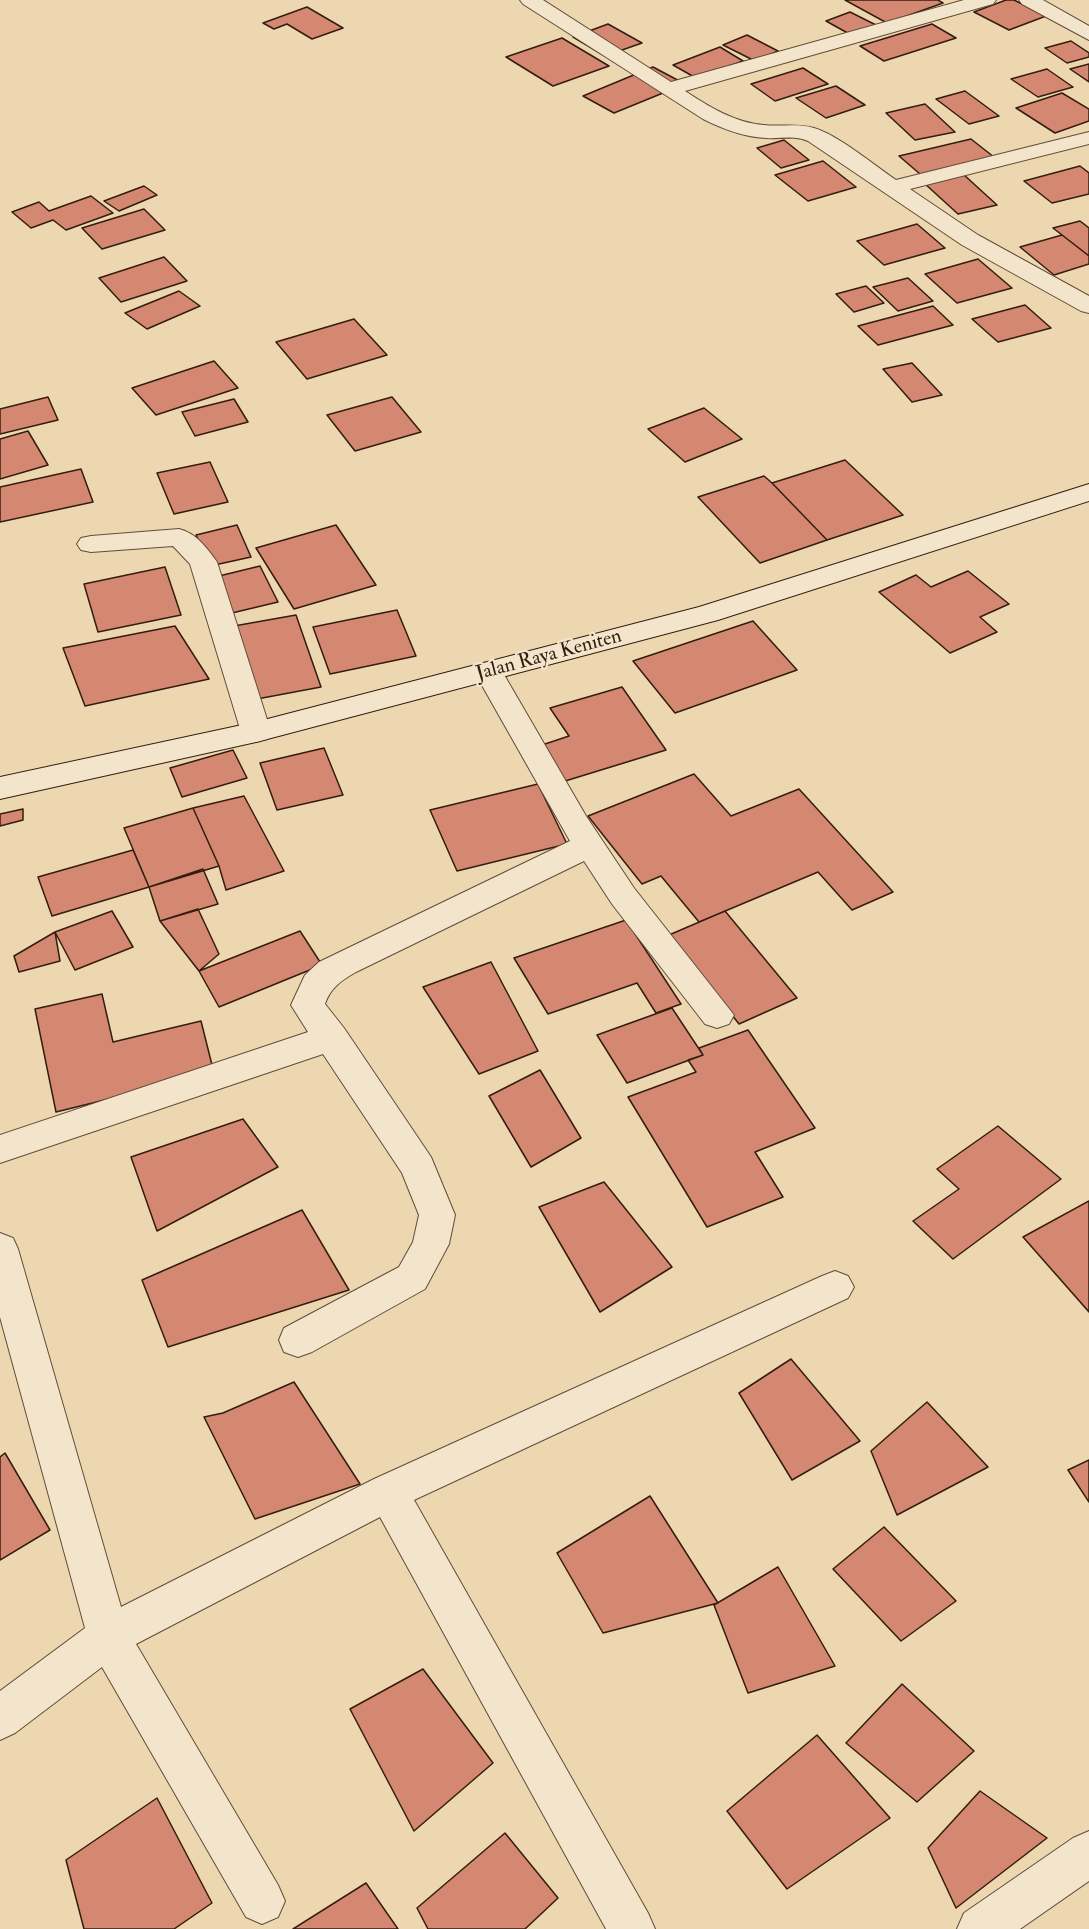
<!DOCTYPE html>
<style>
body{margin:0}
canvas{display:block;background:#ecd7b0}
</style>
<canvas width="1089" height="1929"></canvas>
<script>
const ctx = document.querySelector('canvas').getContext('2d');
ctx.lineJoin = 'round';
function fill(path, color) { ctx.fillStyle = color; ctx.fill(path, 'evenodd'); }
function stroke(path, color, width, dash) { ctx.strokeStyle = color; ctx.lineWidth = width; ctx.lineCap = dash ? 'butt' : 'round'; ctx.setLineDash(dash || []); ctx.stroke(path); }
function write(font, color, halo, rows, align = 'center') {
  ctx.font = font + ' "IM FELL Double Pica",serif'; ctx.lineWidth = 4.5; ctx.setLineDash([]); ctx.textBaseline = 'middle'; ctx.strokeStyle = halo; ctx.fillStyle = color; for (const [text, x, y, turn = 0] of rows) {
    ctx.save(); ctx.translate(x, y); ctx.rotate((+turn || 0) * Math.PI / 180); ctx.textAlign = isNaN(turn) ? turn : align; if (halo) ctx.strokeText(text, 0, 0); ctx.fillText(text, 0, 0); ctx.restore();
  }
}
const building = new Path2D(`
 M845,0h93l5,3 -56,20z
 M1006,0h8l32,16 -37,14 -35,-18z
 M307,7l36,21 -31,11 -25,-15 -13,5 -11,-6z
 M850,12l28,14 -25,10 -27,-15z
 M608,24l34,19 -37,13 -32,-19z
 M932,24l24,14 -72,23 -24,-15z
 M747,35l31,16 -23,10 -32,-16z
 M562,38l47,28 -56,20 -47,-29z
 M1071,41l18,12v4l-22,6 -22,-15z
 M720,47l23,14 -47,17 -23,-13z
 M1089,64v18l-19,-13z
 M653,67l32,17 -71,29 -31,-17z
 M803,68l25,16 -53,17 -24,-17z
 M1047,69l26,18 -35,10 -27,-18z
 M836,86l29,19 -39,13 -30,-20z
 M965,91l34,25 -30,8 -33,-25z
 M1062,93l27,16v12l-34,12 -39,-25z
 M925,104l30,28 -40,8 -29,-27z
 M971,139l28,22 -72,19 -28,-24z
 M784,140l25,20 -28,8 -24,-20z
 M823,161l33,26 -48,14 -33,-26z
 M1080,166l9,7v21l-37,9 -28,-22z
 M963,174l34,31 -39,9 -34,-31z
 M144,186l13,9 -38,16 -15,-10z
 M91,196l22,17 -47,17 -13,-10 -22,8 -19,-16 27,-10 10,9z
 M144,209l21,21 -63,19 -20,-21z
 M1080,221l9,7v28l-36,-28z
 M917,224l28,24 -61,17 -27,-24z
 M1062,235l27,21v8l-35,11 -34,-28z
 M164,257l23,24 -66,21 -22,-24z
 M978,259l34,29 -55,15 -32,-29z
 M908,278l25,23 -35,10 -25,-24z
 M866,286l18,17 -30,9 -18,-18z
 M179,291l21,15 -53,23 -22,-16z
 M1025,305l26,23 -53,14 -26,-23z
 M933,306l20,19 -75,20 -20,-19z
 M354,319l33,36 -80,24 -31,-37z
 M214,361l24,27 -82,27 -24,-27z
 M912,363l30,32 -30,7 -29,-33z
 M48,397l10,23 -58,14v-25z
 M392,397l29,35 -66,19 -28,-36z
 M234,399l14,23 -53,14 -13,-24z
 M704,408l38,31 -57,23 -37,-33z
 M28,431l20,34 -48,14v-40z
 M845,460l58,55 -76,25 -55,-57z
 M210,462l18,40 -54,12 -17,-41z
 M81,469l12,33 -93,20v-35z
 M764,476l8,7 55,57 -67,23 -62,-66z
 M237,525l14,32 -41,9 -14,-31z
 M336,525l40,60 -82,24 -38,-61z
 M260,566l18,36 -46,11 -17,-36z
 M165,567l16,48 -83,17 -14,-48z
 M968,571l41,33 -29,13 17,15 -47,21 -71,-61 37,-17 15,12z
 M397,610l19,46 -86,18 -17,-47z
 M296,615l25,72 -64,12 -23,-73z
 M753,621l44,49 -122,43 -42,-52z
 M175,626l34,53 -124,27 -22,-58z
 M622,687l44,63 -104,32 -23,-36 30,-10 -19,-28z
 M324,748l19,47 -66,15 -17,-47z
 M233,750l14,28 -65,19 -12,-29z
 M694,774l37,42 68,-27 94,103 -41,18 -34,-38 -119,50 -38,-46 -19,8 -54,-68z
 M538,784l29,60 -110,27 -27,-61z
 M244,796l40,75 -58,19 -7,-24 -26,-58z
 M193,808l26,58 -70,21 -25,-59z
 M23,809v11l-23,6v-12z
 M133,850l16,37 -97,29 -14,-39z
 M203,869l15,35 -58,17 -11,-34z
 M198,909l21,45 -20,17 -39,-50z
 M112,911l21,36 -58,23 -20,-38z
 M725,911l72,87 -58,26 -70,-89z
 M626,920l55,84 -25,9 -19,-30 -89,31 -34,-56z
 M300,931l22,34 -103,42 -20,-36z
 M55,932l5,29 -41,11 -5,-16z
 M491,962l47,89 -59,23 -56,-87z
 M102,994l11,48 88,-21 13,52 -158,39 -21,-103z
 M672,1008l31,47 -76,28 -30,-48z
 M748,1030l67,98 -60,24 28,45 -76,30 -79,-130 68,-25 -8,-12 15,-5 -4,-7z
 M540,1070l41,68 -50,29 -42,-71z
 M243,1119l35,48 -121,64 -26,-74z
 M998,1126l63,53 -108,80 -40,-38 46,-32 -22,-20z
 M604,1182l68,85 -72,45 -61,-105z
 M1089,1201v111l-66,-75z
 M302,1210l47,80 -181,57 -26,-67z
 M791,1359l69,82 -68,39 -53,-87z
 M294,1382l66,102 -105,35 -51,-102 19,-4z
 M927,1402l61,65 -91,48 -26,-64z
 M5,1453l45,77 -50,30v-103z
 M1089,1460v42l-21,-32z
 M650,1496l68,107 -115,30 -46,-80z
 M884,1527l72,74 -55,40 -68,-72z
 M778,1567l57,99 -87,27 -34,-88z
 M423,1669l70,94 -79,68 -64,-122z
 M902,1684l72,67 -57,51 -71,-59z
 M817,1735l73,83 -103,71 -60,-78z
 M980,1791l67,47 -91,70 -28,-60z
 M157,1798l55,105 -38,26h-90l-18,-69z
 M505,1833l53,65 -33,31h-97l-11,-21z
 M366,1883l32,46h-105z`);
const street = new Path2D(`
 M520,0h23l128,82 293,-82h32l-3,4 -308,87c23,15 50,32 79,34 17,2 33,-2 50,3 24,7 60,37 82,52l193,-48v12l-179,45 68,46 111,61v17l-8,-2 -119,-66 -154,-104c-13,-6 -28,-2 -42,-3 -22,-1 -43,-9 -63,-19l-180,-115z
 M1019,0h24l46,26v14l-67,-36z
 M179,529c17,4 28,19 38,33l54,170 -4,7 -11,3 -11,-3 -4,-7 -51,-168 -17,-18 -82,6 -10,-2 -4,-6 4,-6 10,-2z
 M489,663l10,3 87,150 48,72 100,127 -5,9 -12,4 -12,-4 -93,-120 -28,-43 -228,111c-14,8 -26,16 -31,32l19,24 87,129 24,58 -6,29 -24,45 -113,63 -14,5 -14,-5 -5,-12 5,-12 115,-61 14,-25 6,-27 -17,-42 -79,-119 -323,109v-28l308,-103 -17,-27 14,-30 14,-13 251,-121 -95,-168 4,-7z
 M0,1233l13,5 5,11 103,358 253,-128 448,-203 13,-5 13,5 6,11 -6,11 -434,202 234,413 7,16h-49l-226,-412 -244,127 142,241 7,16 -7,16 -16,7 -16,-7 -144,-250 -87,66 -15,7v-49l85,-63 -85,-311z
 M1089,1831v50l-69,48h-63l7,-16 109,-75z`);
const secondary = new Path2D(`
 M1089,484v17l-371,119 -462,122 -256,57v-22l256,-55 443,-115z`);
const streetNames = [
 ["Jalan Raya Keniten",549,656,-15]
];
fill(building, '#d48871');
stroke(building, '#341d10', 1.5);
stroke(street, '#624c38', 2);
stroke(secondary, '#341d10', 2);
fill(street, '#f3e5cc');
fill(secondary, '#f3e5cc');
write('20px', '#341d10', '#f3e5cc', streetNames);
</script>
